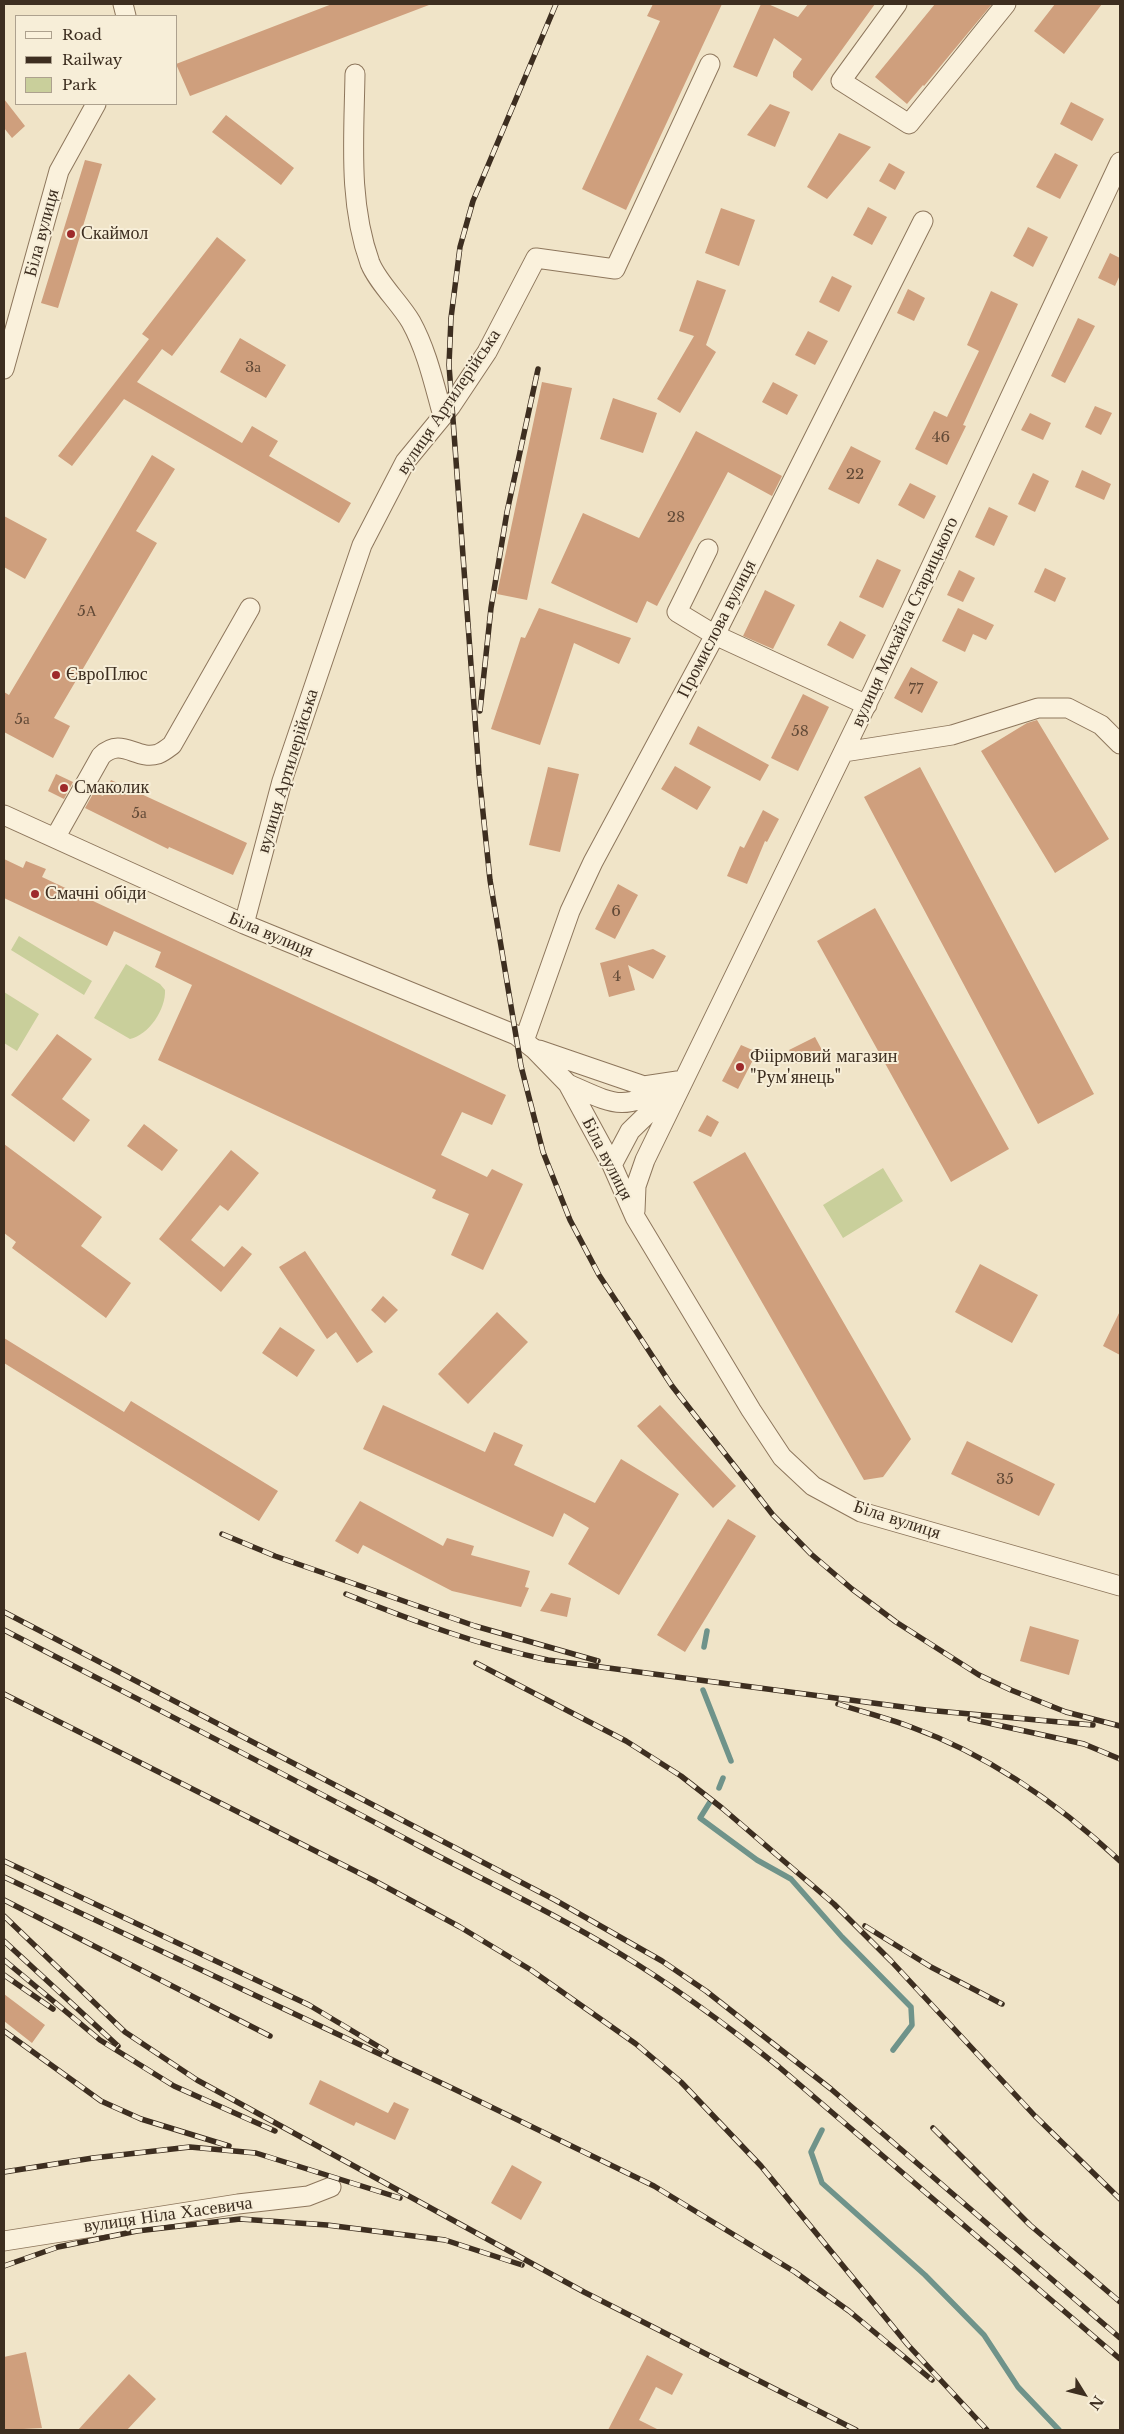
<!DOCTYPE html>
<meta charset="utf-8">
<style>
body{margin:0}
#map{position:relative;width:1124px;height:2434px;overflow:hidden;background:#f0e4c8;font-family:"Libre Baskerville",serif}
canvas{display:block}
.frame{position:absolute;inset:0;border:5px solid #3d2e20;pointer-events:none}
.legend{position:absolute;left:15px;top:15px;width:162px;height:90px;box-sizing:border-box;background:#f7eed8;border:1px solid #ada18e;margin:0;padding:6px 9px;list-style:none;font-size:15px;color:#3d2e20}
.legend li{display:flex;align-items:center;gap:10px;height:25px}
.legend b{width:25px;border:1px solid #ada18e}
.north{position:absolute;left:1059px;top:2369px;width:50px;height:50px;-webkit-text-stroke:4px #f7eed8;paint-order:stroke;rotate:126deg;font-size:14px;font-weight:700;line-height:20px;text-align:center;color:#3d2e20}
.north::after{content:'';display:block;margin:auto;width:18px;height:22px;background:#3d2e20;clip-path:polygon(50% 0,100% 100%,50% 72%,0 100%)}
</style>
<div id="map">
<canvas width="1124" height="2434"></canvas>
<div class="frame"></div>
<ul class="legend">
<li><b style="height:6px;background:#faf1dc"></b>Road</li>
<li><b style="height:6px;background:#3d2e20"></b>Railway</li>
<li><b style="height:14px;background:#c9cf9b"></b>Park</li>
</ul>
<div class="north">N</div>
</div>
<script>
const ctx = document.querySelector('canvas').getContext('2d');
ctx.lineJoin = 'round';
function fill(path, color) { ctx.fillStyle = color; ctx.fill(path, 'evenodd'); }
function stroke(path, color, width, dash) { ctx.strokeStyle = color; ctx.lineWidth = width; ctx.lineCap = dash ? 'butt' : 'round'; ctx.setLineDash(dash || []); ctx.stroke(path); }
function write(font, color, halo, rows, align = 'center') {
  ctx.font = font + ' "Libre Baskerville",serif'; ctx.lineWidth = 4; ctx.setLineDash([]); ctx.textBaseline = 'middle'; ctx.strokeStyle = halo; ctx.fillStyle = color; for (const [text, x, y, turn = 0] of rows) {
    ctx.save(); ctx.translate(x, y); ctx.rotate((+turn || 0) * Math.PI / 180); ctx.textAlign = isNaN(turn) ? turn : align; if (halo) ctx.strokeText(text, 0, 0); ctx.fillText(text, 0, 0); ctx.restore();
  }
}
const green = new Path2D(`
 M19,936l73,45 -8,14 -73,-45z
 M126,964l34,20 5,6c1,19 -16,45 -35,49l-36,-21z
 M4,992l35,22 -22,37 -13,-8z
 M883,1168l20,33 -60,37 -20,-33z`);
const stream = new Path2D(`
 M704,1647l3,-16
 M703,1690l28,71
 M719,1788l4,-10
 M710,1802l-10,16 57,42 34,19 51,58 69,70 1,18 -19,25
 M822,2130l-11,22 11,31 103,92 59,60 34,52 41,43`);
const building = new Path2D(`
 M332,4l97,1 -239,91 -14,-32z
 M653,4h69l-96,206 -44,-21 78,-168 -13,-5z
 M761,4h7l30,13 10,-13h67l-63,87 -19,-14v-5l9,-13 -28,-21 -17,39 -24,-10z
 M935,4h57l-68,82 -1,-1 -16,19 -32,-27z
 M1055,4h47l-38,50 -30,-23z
 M4,99l21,27 -13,12 -8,-10z
 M1071,102l33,17 -12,22 -32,-17z
 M770,104l20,8 -15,35 -28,-12z
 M226,115l68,53 -13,17 -69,-53z
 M839,133l32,14 -44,52 -20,-12z
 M1055,153l23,12 -18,34 -24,-12z
 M85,160l17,4 -44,144 -17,-5z
 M889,163l16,9 -10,18 -16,-9z
 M868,207l19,10 -15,28 -19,-10z
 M721,208l34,12 -16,46 -34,-13z
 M1028,227l20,10 -15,30 -20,-11z
 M217,237l29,23 -74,96 -10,-7 -25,33 105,61 10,-17 26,15 -9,15 82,47 -12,20 -215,-124 -52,67 -14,-10 91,-117 -7,-5z
 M1110,253l10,5v17l-5,11 -17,-8z
 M832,276l20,10 -13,26 -20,-10z
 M697,280l29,10 -20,55 10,7 -36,61 -23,-14 37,-63 -15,-5z
 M908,289l17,9 -11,23 -17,-8z
 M991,291l27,13 -55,121 3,1 -19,39 -32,-16 19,-38 13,6 32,-66 -12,-6z
 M1078,318l17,8 -30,57 -14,-7z
 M808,331l20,10 -13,24 -20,-10z
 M240,338l46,27 -20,33 -46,-26z
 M542,382l30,6 -45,212 -30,-6z
 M773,382l25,13 -11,20 -25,-13z
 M613,398l44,15 -14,40 -43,-14z
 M1095,406l17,7 -11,22 -16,-8z
 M1030,413l21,10 -8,17 -22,-10z
 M696,431l86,45 -10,20 -44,-24 -71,134 -10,-5 -10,22 -86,-40 32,-70 56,25z
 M851,446l30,15 -22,43 -31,-15z
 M152,455l23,14 -39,62 21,12 -103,175 16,8 -17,32 -49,-26v-40l5,3z
 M1082,470l29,14 -7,16 -29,-13z
 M1033,473l16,8 -14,31 -17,-8z
 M910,483l26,13 -12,23 -26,-14z
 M989,507l19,9 -14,30 -19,-9z
 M4,516l43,23 -22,40 -21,-12z
 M877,559l24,11 -18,38 -24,-11z
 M1045,568l21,10 -11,24 -21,-10z
 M959,570l16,8 -12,24 -16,-7z
 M765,590l30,15 -22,44 -30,-13z
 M539,608l92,30 -12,26 -45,-21 -34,102 -49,-16 30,-92 4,1z
 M958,608l36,17 -8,15 -13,-6 -8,18 -23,-11z
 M840,621l26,14 -13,24 -26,-14z
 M911,667l27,15 -16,31 -28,-15z
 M803,694l26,13 -31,64 -27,-13z
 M1037,720l72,119 -54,34 -74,-122 46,-28z
 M698,726l71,39 -9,16 -71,-37z
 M675,766l36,21 -14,23 -36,-21z
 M548,767l31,7 -19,78 -31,-7z
 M920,767l174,327 -56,30 -174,-327z
 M56,774l17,8 -9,17 -16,-8z
 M111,780l136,63 -14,32 -64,-28 -1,2 -83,-41 9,-16 9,4z
 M763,810l16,9 -12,23 -2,-1 -18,43 -20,-8 13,-30 4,2z
 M4,859l19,9 3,-7 20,8 -4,8 464,218 -14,30 -30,-13 -21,43 46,22 5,-8 31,15 -40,86 -32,-15 18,-41 -37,-16 4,-8 -278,-130 34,-75 -37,-18 6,-15 -47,-21 -7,15 -103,-48z
 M618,884l20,11 -23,44 -20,-10z
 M875,908l134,241 -58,33 -134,-241z
 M653,949l13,7 -13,23 -25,-14 7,25 -26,7 -9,-34z
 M57,1034l35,25 -30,40 28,21 -16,22 -63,-47z
 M815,1037l7,13 -26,14 -7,-14z
 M741,1045l16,7 -19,37 -16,-8z
 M707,1115l12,7 -8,15 -13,-6z
 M144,1124l34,26 -16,21 -35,-25z
 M4,1144l98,73 -21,29 50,37 -25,35 -94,-70 4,-6 -12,-9z
 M231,1150l28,23 -31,38 -8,-6 -29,35 33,27 18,-21 10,8 -31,38 -62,-53z
 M745,1152l166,287 -28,38 -19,3 -171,-298z
 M305,1251l68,101 -16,11 -21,-31 -9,7 -48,-72z
 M980,1264l58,31 -26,48 -57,-31z
 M383,1296l15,14 -13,13 -14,-13z
 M1120,1311v44l-17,-9z
 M497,1312l31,30 -60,62 -30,-30z
 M280,1327l35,23 -18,27 -35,-24z
 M4,1338l120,74 7,-11 147,90 -19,30 -255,-158z
 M383,1405l102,47 9,-20 29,13 -9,20 81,38 26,-44 58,35 -60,101 -51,-31 21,-36 -25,-15 -11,24 -190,-88z
 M660,1405l76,81 -23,22 -76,-82z
 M967,1441l88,43 -16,32 -88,-42z
 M360,1501l83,45 4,-8 27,8 -3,9 59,16 -5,16 4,1 -8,19 -69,-16 -89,-46 -5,9 -23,-13z
 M728,1519l28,17 -71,116 -28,-17z
 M551,1593l20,5 -4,19 -27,-6z
 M1030,1626l49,14 -10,35 -49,-14z
 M4,1994l41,31 -13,18 -28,-22z
 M320,2080l68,33 6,-11 15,7 -14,31 -39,-18 -2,4 -45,-22z
 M512,2165l30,17 -21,38 -30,-17z
 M26,2352l16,76 -38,2v-73z
 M647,2355l36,19 -11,21 -16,-8 -17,33 20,10h-51z
 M129,2374l27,25 -29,31h-49z`);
const minor = new Path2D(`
 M123,4l3,12
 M897,4l-56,77 68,43 97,-120
 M355,74c-1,64 -7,128 15,189 8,20 30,40 41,59 16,29 23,62 32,94
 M4,369l55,-198 37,-67
 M708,549l-31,63 38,23 152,70
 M844,752l108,-17 86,-27h30l33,17 19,19
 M4,815l240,109 272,111 18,14 34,35 44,81 23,52 116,193 31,47 31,29 48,26 259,74
 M55,838l46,-82c21,-20 35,5 57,-2 5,-2 10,-6 14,-9l78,-137
 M244,924l38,-143 80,-236 43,-83 46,-56 36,-54 49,-94 79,11 95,-205
 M524,1041l46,-130 23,-49 122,-227 208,-414
 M539,1050l105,36 40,-6
 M568,1084c48,21 52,27 101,3
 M612,1165l18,-34 38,-37
 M635,1211l1,-25 9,-26 228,-469 247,-529
 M4,2241l234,-37 70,-8 23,-9`);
const rail = new Path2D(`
 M556,4l-83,197 -13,46 -9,71 -2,47 30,409 11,106 31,186 22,86 27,68 29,55 73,111 101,129 38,39 41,35 44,33 83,53 32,15 55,22 54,14
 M480,711l11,-103 16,-96 31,-143
 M222,1534l53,22 200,70 123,35
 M346,1594c67,27 132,51 202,66l378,50 167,15
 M4,1612l551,288 107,61 44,30 125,98 289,249
 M4,1630c139,72 279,143 417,217 66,35 135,67 198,106 56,34 109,73 160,114l341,292
 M476,1663l150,78 55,35 41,32 112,96 57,57 144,155 85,83
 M4,1694l369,186 87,47 71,43 105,74 45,38 80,84 147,179 79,85
 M838,1704c25,8 49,14 73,23 78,28 149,78 209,134
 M970,1719l114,25 36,15
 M4,1861l305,144 77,46
 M4,1877l450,212 200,97 141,86 54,39 83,69
 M4,1900l266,136
 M4,1916l121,116 72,48 387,212 272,138
 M865,1926l66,41 71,37
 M4,1941l114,105
 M4,1960l96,80 74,46 101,45
 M4,1975l49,34
 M4,2031l97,70 40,18 88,27
 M933,2128l97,97 90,77
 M4,2172l89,-14 97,-11 66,6 144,45
 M4,2266l54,-19 79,-16 103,-12 87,6 118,15 77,25`);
const markers = [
 [71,234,5,"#9e2a2b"],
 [56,675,5,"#9e2a2b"],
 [64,788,5,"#9e2a2b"],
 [35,894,5,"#9e2a2b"],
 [740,1067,5,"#9e2a2b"]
];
const numberNames = [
 ["3а",253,368],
 ["46",941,438],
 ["22",855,475],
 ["28",676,518],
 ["5А",87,612],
 ["77",916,690],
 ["5а",22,720],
 ["58",800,732],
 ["5а",139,814],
 ["6",616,912],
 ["4",617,977],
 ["35",1005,1480]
];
const streetNames = [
 ["Біла вулиця",42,233,-75],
 ["вулиця Артилерійська",449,402,-56],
 ["вулиця Михайла Старицького",905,622,-65],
 ["Промислова вулиця",717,629,-63],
 ["вулиця Артилерійська",288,771,-73],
 ["Біла вулиця",271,935,23],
 ["Біла вулиця",607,1159,63],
 ["Біла вулиця",897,1520,18],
 ["вулиця Ніла Хасевича",168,2215,-8]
];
const poiNames = [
 ["Скаймол",81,234],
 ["ЄвроПлюс",66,675],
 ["Смаколик",74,788],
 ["Смачні обіди",45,894],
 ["Фіірмовий магазин",750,1057],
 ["\"Рум'янець\"",750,1078]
];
fill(green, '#c9cf9b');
stroke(stream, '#6f938a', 5.5);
fill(building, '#cf9f7d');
stroke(minor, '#8d765c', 21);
stroke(minor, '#faf1dc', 19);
stroke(rail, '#3d2e20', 5.5);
stroke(rail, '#f7eed8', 4, [11]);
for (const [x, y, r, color] of markers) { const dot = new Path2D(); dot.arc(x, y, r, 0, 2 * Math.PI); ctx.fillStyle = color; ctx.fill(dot); stroke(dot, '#f7eed8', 2); }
write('15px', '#624a37', null, numberNames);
write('18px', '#3d2e20', '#f7eed8', streetNames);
write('18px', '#3d2e20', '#f7eed8', poiNames, 'left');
</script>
